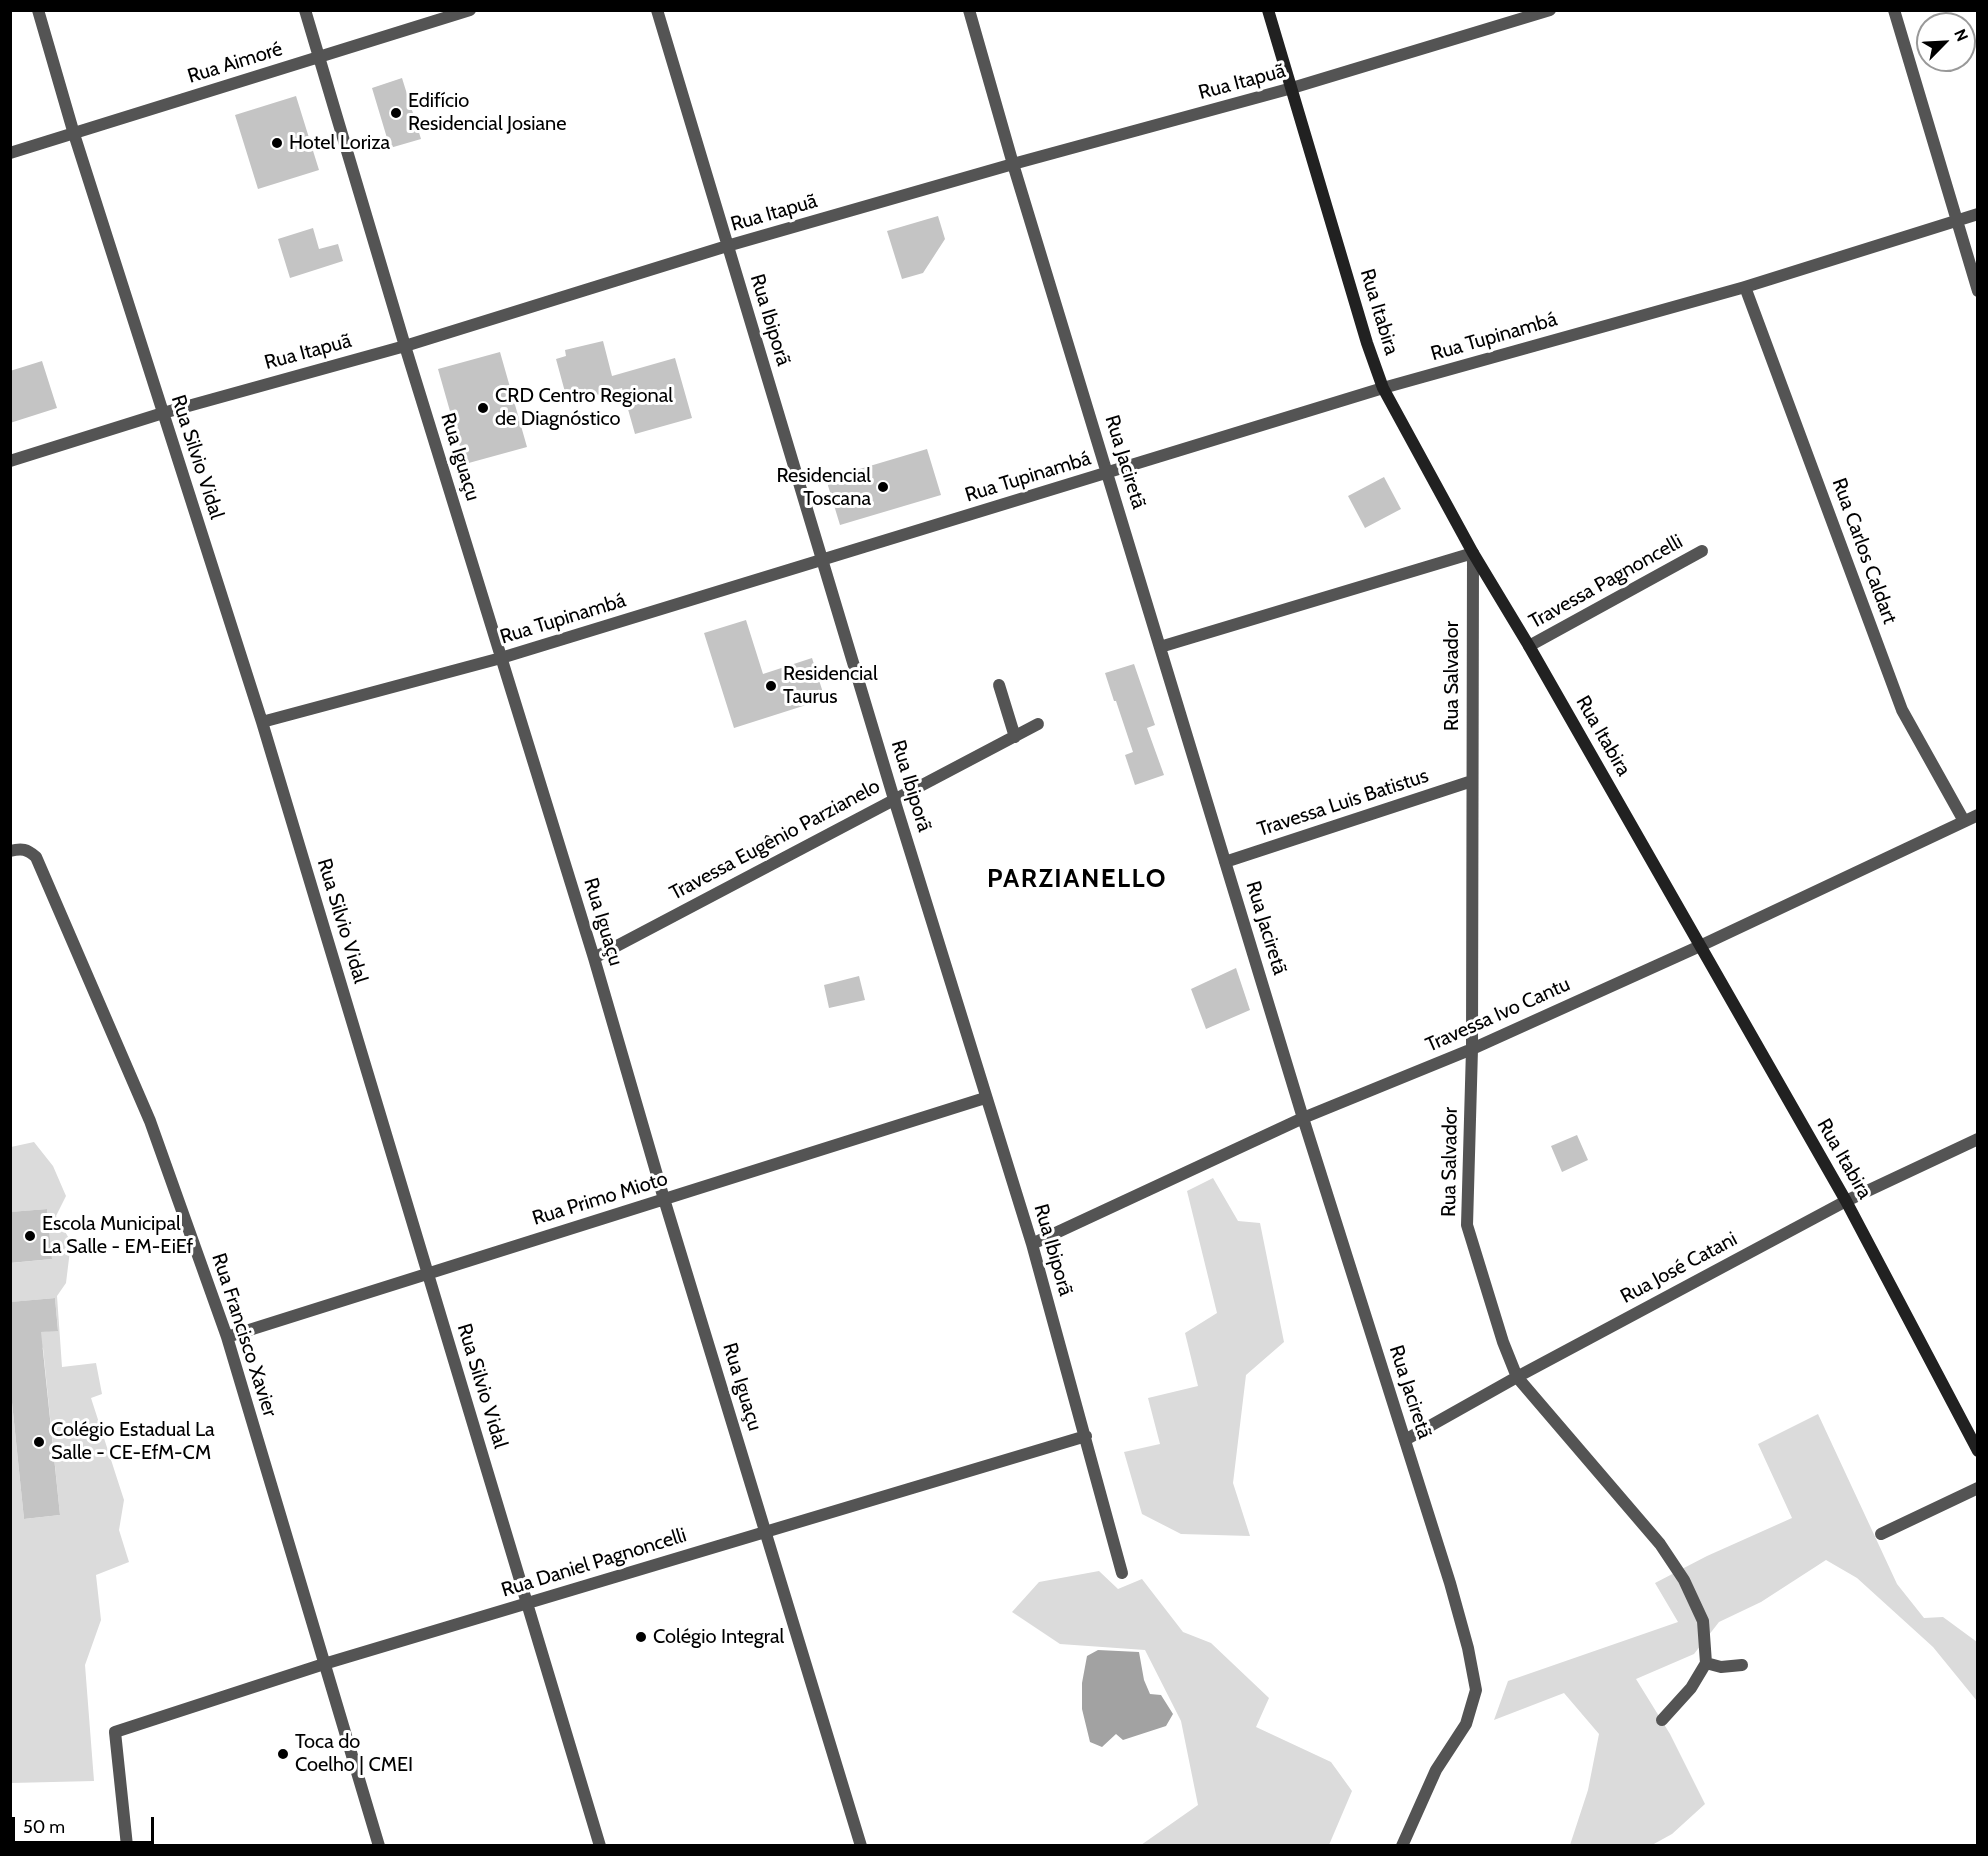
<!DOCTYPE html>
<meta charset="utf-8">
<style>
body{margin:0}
#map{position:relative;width:1988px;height:1856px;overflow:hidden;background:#fff;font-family:Cabin,sans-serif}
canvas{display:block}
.frame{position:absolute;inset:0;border:12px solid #000;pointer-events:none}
.north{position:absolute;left:1916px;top:12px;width:60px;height:60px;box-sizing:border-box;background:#fff;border:2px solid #999;border-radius:50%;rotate:66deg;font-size:16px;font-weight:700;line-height:24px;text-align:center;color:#000}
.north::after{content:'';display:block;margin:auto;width:21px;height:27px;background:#000;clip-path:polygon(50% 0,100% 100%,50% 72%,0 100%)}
.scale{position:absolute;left:12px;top:1817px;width:142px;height:27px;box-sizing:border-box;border:3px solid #000;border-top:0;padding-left:8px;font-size:18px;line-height:21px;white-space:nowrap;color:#000;-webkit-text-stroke:4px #fff;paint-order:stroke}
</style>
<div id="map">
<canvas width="1988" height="1856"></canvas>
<div class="frame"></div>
<div class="north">N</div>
<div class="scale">50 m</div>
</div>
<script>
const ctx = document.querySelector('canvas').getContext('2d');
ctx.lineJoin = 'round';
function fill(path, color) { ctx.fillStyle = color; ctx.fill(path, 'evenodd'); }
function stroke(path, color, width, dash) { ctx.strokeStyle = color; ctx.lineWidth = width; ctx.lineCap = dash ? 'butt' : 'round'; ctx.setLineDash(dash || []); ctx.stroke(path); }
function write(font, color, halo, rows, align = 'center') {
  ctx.font = font + ' Cabin,sans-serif'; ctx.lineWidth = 6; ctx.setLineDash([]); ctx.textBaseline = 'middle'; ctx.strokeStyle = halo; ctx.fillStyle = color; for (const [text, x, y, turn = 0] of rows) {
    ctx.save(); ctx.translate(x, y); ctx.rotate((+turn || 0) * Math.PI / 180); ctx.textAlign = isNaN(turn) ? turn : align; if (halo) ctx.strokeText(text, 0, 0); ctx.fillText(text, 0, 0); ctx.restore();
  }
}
const green = new Path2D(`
 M34,1142l19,24 13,30 -10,20 15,26 -5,41 -9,13 5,71 34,-4 6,31 -11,4 33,102 -5,30 10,32 -33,13 5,45 -16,45 9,116 -83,2 -1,-400 14,136 36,-4 -17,-167 -32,-13 47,-5 -3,-32 -44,4v-39l41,-4 -5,-50 -36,3v-65z
 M1213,1178l25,43 22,2 24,119 -38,33 -13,108 17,53 -69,-2 -39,-20 -18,-62 36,-8 -12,-46 50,-12 -13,-53 32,-20 -30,-122z
 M1818,1414l79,170 27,34 19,-1 34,25v59l-44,-54 -76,-69 -31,-18 -65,42 -42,20 -25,32 -58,25 34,55 35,70 -33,30 -20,11h-82l18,-55 11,-56 -35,-41 -70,27 14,-39 170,-59 -23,-39 52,-27 85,-38 -34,-74z
 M1099,1571l19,18 24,-10 41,53 28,11 58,55 -13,29 75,35 21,29 -23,54h-188l57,-40 -17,-84 -36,-71 -85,-6 -48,-32 27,-30z`);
const water = new Path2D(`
 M1098,1650l41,2 5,28 6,14 11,1 12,19 -7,12 -43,14 -7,-6 -14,13 -12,-5 -8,-33v-26l5,-27z`);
const building = new Path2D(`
 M402,78l19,61 -31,9 -18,-60z
 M296,96l23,74 -61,19 -23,-74z
 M938,216l7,23 -22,34 -21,6 -15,-48z
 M313,228l6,21 19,-5 5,17 -53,17 -12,-39z
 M603,341l9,35 63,-18 17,60 -57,16 -13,-46 -54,15 -12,-44 10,-3 -1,-6z
 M500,352l27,95 -62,17 -27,-95z
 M42,361l15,47 -47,15v-52z
 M927,449l14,46 -101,30 -14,-46z
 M1384,477l17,32 -36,19 -17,-32z
 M746,620l17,54 49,-16 13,41 -91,29 -30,-95z
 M1134,664l21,61 -8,3 17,47 -29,10 -10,-30 8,-3 -17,-51h-2l-9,-28z
 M1236,968l14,42 -44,19 -15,-40z
 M859,976l6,24 -36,8 -5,-23z
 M1577,1135l11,25 -26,12 -11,-26z
 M47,1209l5,50 -42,4v-51z
 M55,1298l3,33 -17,1 19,183 -36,4 -14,-136v-81z`);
const street = new Path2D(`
 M38,10l36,124 188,588 338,1124
 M305,10l100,336 189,612 70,241 197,647
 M657,10l237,789 138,445 90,329
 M969,10l44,154 290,954 147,465 18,65 8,42 -10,34 -30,46 -34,76
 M1894,10l84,281
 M10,153l460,-143
 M1745,287l157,423 62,111
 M10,461l153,-48 242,-67 322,-100 286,-82 279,-76 258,-78
 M1529,646l173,-95
 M1160,647l313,-94 -1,496 -5,176 36,117 14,35 143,167 24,36 19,41 3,42 -15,25 -29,32
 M999,685l16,52
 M262,722l239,-64 882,-270 362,-101 233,-73
 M10,851c12,-3 17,-2 26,6l114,264 77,216 152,509
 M1225,862l247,-81
 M594,958l444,-234
 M1032,1244l271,-126 169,-69 228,-103 278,-131
 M227,1337l758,-239
 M1405,1440l112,-63 329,-176 132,-62
 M1881,1534l97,-46
 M1706,1663l15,4 21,-2
 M127,1846l-12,-114 209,-68 762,-228`);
const secondary = new Path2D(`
 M1268,10l99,333 16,45 90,165 56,93 317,555 132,250`);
const markers = [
 [396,113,6,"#000"],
 [277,143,6,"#000"],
 [483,408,6,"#000"],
 [883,487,6,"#000"],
 [771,686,6,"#000"],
 [30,1236,6,"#000"],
 [39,1442,6,"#000"],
 [641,1637,6,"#000"],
 [283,1754,6,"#000"]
];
const streetNames = [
 ["Rua Aimoré",235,63,-17],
 ["Rua Itapuã",1242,82,-15],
 ["Rua Itapuã",774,213,-16],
 ["Rua Itabira",1379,312,73],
 ["Rua Ibiporã",770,320,73],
 ["Rua Tupinambá",1494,337,-16],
 ["Rua Itapuã",308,352,-15],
 ["Rua Silvio Vidal",197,457,72],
 ["Rua Iguaçu",460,457,73],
 ["Rua Jaciretã",1125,462,73],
 ["Rua Tupinambá",1028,477,-17],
 ["Rua Carlos Caldart",1864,551,70],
 ["Travessa Pagnoncelli",1606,582,-29],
 ["Rua Tupinambá",563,619,-17],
 ["Rua Salvador",1452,676,-90],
 ["Rua Itabira",1603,736,60],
 ["Rua Ibiporã",911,786,73],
 ["Travessa Luis Batistus",1343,803,-18],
 ["Travessa Eugênio Parzianelo",775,840,-28],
 ["Rua Silvio Vidal",342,921,73],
 ["Rua Iguaçu",603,922,73],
 ["Rua Jaciretã",1266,928,73],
 ["Travessa Ivo Cantu",1498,1015,-24],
 ["Rua Itabira",1844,1159,60],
 ["Rua Salvador",1450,1162,-89],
 ["Rua Primo Mioto",600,1199,-17],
 ["Rua Ibiporã",1053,1250,74],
 ["Rua José Catani",1679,1268,-28],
 ["Rua Francisco Xavier",244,1335,72],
 ["Rua Silvio Vidal",482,1386,73],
 ["Rua Iguaçu",742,1387,73],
 ["Rua Jaciretã",1410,1392,72],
 ["Rua Daniel Pagnoncelli",594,1563,-17]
];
const poiNames = [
 ["Edifício",408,101],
 ["Residencial Josiane",408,124],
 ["Hotel Loriza",289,143],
 ["CRD Centro Regional",495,396],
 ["de Diagnóstico",495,419],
 ["Residencial",871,476,"right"],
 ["Toscana",871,499,"right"],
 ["Residencial",783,674],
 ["Taurus",783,697],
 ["Escola Municipal",42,1224],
 ["La Salle - EM-EiEf",42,1247],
 ["Colégio Estadual La",51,1430],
 ["Salle - CE-EfM-CM",51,1453],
 ["Colégio Integral",653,1637],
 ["Toca do",295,1742],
 ["Coelho | CMEI",295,1765]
];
const districtNames = [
 ["PARZIANELLO",1077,879]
];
fill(green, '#dbdbdb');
fill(water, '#a2a2a2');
fill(building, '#c4c4c4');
stroke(street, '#545454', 12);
stroke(secondary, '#212121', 12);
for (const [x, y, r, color] of markers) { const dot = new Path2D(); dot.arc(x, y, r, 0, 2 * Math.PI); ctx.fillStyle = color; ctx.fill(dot); stroke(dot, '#fff', 2); }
write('20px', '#000', '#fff', streetNames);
write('20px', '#000', '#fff', poiNames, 'left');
ctx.letterSpacing = '1.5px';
write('bold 26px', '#000', '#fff', districtNames);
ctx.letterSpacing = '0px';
</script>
